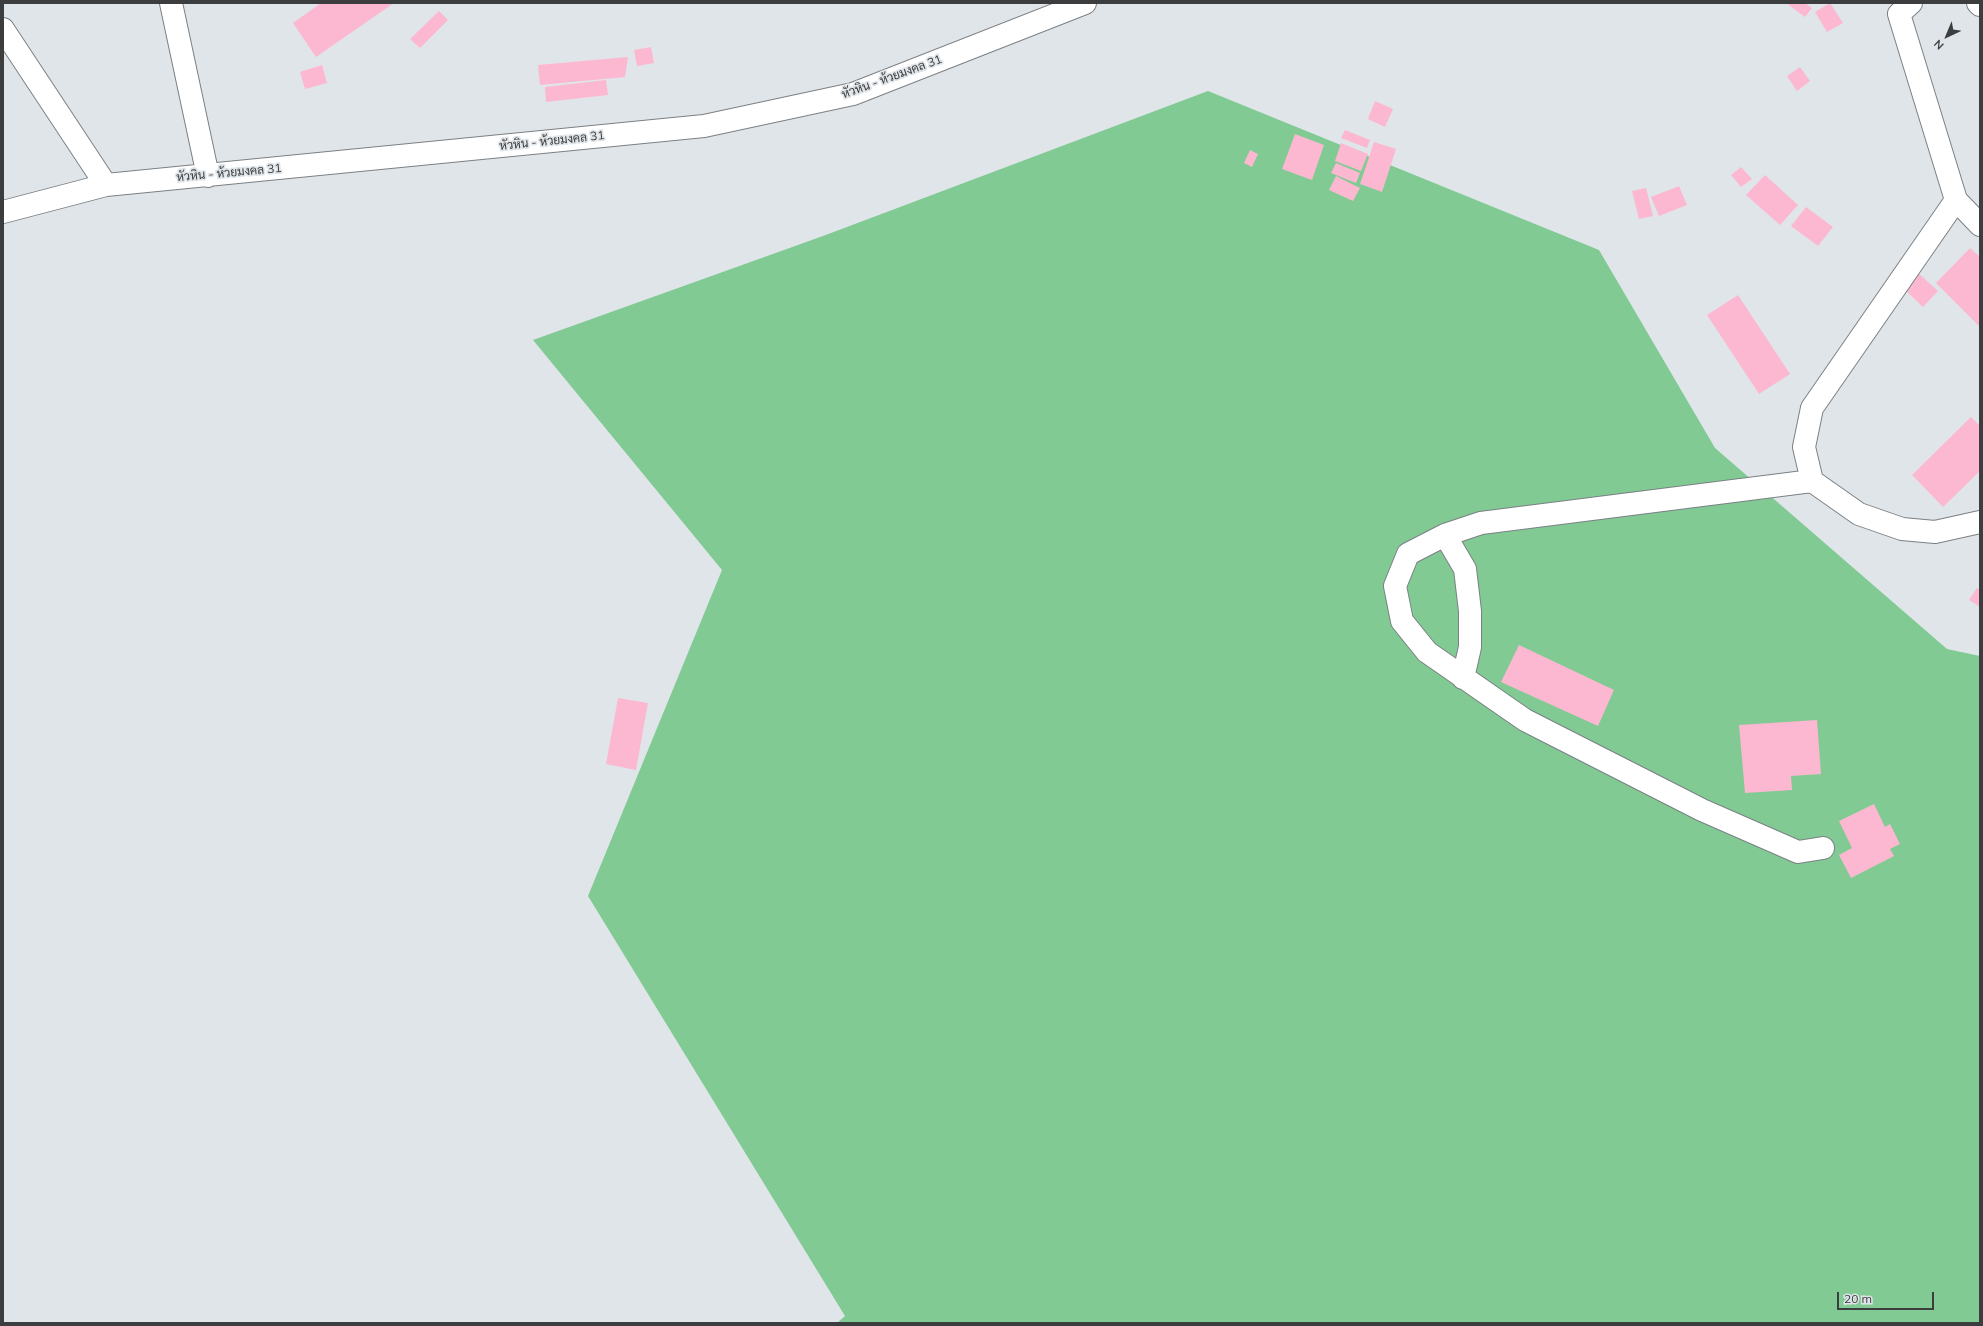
<!DOCTYPE html>
<meta charset="utf-8">
<style>
body{margin:0}
#map{position:relative;width:1983px;height:1326px;overflow:hidden;background:#e0e5e9;font-family:Mulish,sans-serif}
canvas{display:block}
.frame{position:absolute;inset:0;border:4px solid #3b3d3e;pointer-events:none}
.north{position:absolute;left:1927px;top:16px;width:40px;height:40px;-webkit-text-stroke:3px #e0e5e9;paint-order:stroke;rotate:224deg;font-size:11px;font-weight:700;line-height:16px;text-align:center;color:#3b3d3e}
.north::after{content:'';display:block;margin:auto;width:14px;height:18px;background:#3b3d3e;clip-path:polygon(50% 0,100% 100%,50% 72%,0 100%)}
.scale{position:absolute;left:1837px;top:1292px;width:97px;height:18px;box-sizing:border-box;border:2px solid #3b3d3e;border-top:0;padding-left:5px;font-size:12px;line-height:14px;white-space:nowrap;color:#3b3d3e;-webkit-text-stroke:3px #e0e5e9;paint-order:stroke}
</style>
<div id="map">
<canvas width="1983" height="1326"></canvas>
<div class="frame"></div>
<div class="north">N</div>
<div class="scale">20 m</div>
</div>
<script>
const ctx = document.querySelector('canvas').getContext('2d');
ctx.lineJoin = 'round';
function fill(path, color) { ctx.fillStyle = color; ctx.fill(path, 'evenodd'); }
function stroke(path, color, width, dash) { ctx.strokeStyle = color; ctx.lineWidth = width; ctx.lineCap = dash ? 'butt' : 'round'; ctx.setLineDash(dash || []); ctx.stroke(path); }
function write(font, color, halo, rows, align = 'center') {
  ctx.font = font + ' Mulish,Sarabun,sans-serif'; ctx.lineWidth = 3.5; ctx.setLineDash([]); ctx.textBaseline = 'middle'; ctx.strokeStyle = halo; ctx.fillStyle = color; for (const [text, x, y, turn = 0] of rows) {
    ctx.save(); ctx.translate(x, y); ctx.rotate((+turn || 0) * Math.PI / 180); ctx.textAlign = isNaN(turn) ? turn : align; if (halo) ctx.strokeText(text, 0, 0); ctx.fillText(text, 0, 0); ctx.restore();
  }
}
const forest = new Path2D(`
 M1208,91l391,159 116,198 232,201 33,7v667h-1143l8,-7 -257,-420 134,-326 -189,-230 290,-104z`);
const building = new Path2D(`
 M321,3h73l-78,54 -23,-34z
 M1786,3h19l7,5 -7,9z
 M1830,3l13,20 -16,9 -12,-20z
 M439,11l9,9 -28,28 -10,-9z
 M651,47l3,16 -17,3 -3,-16z
 M628,57l-3,20 -85,8 -2,-20z
 M322,65l5,18 -22,6 -5,-17z
 M1800,67l10,14 -13,10 -10,-15z
 M606,80l2,15 -62,7 -1,-15z
 M1375,101l18,8 -8,18 -17,-8z
 M1345,130l25,10 -3,8 -26,-10z
 M1295,134l29,11 -12,35 -30,-11z
 M1374,142l22,7 -14,43 -22,-8z
 M1341,143l27,11 -7,17 -26,-10z
 M1250,150l8,4 -6,13 -8,-4z
 M1336,163l24,10 -4,10 -25,-10z
 M1741,167l11,12 -11,8 -10,-12z
 M1765,175l33,30 -18,20 -34,-30z
 M1336,176l24,12 -7,13 -24,-11z
 M1679,186l8,19 -28,11 -8,-19z
 M1646,188l7,28 -14,3 -7,-28z
 M1806,207l27,20 -15,19 -27,-20z
 M1970,248l10,9v70l-44,-44z
 M1917,272l21,19 -15,16 -21,-20z
 M1738,295l52,79 -31,20 -52,-79z
 M1971,417l9,9v45l-37,36 -31,-32z
 M1977,588l3,2v17l-11,-7z
 M1519,645l95,45 -16,36 -97,-44z
 M618,698l30,5 -12,67 -30,-6z
 M1817,720l4,54 -30,2 1,14 -47,3 -6,-68z
 M1874,804l11,23 5,-3 10,20 -10,5 4,7 -43,22 -12,-23 13,-7 -13,-27z`);
const minor = new Path2D(`
 M171,3l37,173
 M1911,3l-12,11 57,186 -144,208 -8,39 8,34 47,33 43,15 33,3 45,-10
 M3,29l103,156
 M1956,200l24,25
 M3,212l103,-27 598,-59 149,-32 232,-91
 M1812,481l-331,42 -36,12 -37,19 -13,32 7,35 25,31 98,68 177,90 96,42 25,-4
 M1445,535l20,34 5,42v36l-7,31`);
const major = new Path2D(`
 M1978,3l2,2`);
const streetNames = [
 ["หัวหิน - ห้วยมงคล 31",892,77,-20],
 ["หัวหิน - ห้วยมงคล 31",552,141,-6],
 ["หัวหิน - ห้วยมงคล 31",229,173,-5]
];
fill(forest, '#81ca94');
fill(building, '#fcb8d0');
stroke(minor, '#7b8084', 24);
stroke(major, '#7b8084', 24);
stroke(minor, '#fff', 22);
stroke(major, '#fff', 22);
write('12px', '#3b3d3e', '#e0e5e9', streetNames);
</script>
